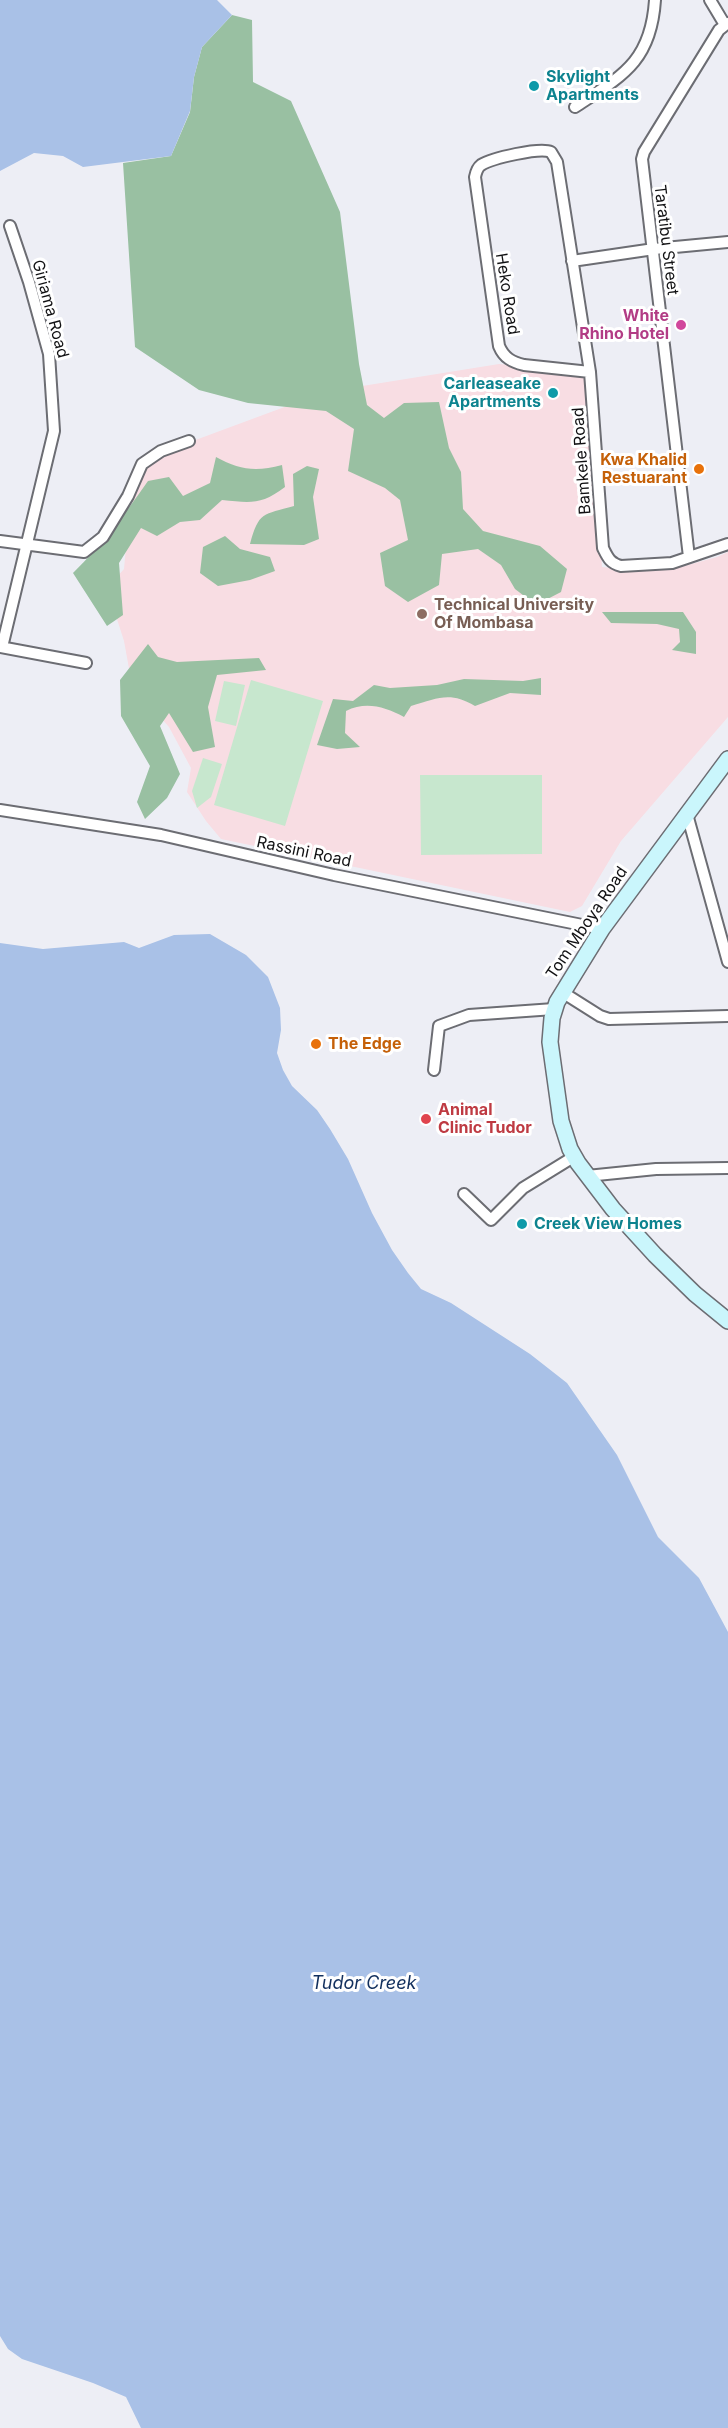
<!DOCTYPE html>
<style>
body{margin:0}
canvas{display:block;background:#edeef5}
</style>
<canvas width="728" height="2428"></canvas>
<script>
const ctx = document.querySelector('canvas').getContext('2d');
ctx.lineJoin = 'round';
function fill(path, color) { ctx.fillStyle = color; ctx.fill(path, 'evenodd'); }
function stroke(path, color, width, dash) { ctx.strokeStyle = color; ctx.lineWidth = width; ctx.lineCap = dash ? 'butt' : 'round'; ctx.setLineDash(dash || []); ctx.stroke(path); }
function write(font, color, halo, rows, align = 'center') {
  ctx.font = font + ' Inter,sans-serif'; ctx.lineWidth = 6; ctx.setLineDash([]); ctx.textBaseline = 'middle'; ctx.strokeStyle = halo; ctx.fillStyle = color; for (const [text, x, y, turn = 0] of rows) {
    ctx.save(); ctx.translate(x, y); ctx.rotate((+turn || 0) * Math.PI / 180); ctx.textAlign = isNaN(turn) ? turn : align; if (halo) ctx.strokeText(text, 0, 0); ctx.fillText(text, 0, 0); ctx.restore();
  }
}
const education = new Path2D(`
 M499,364l90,9 13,194 39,4 36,-3 40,-11 11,-5v165l-107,124 -39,65 -12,6 -349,-73 -15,-18 -19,-29 4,-24 -22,-41 -37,-42 -8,-44 -17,-53 17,-19 5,-56 17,-50 36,-18 143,-53z`);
const green = new Path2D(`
 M251,680l72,21 -38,125 -71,-21z
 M224,681l21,4 -9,41 -21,-5z
 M203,758l19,6 -11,33 -14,11 -5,-17z
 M420,775h122v79l-121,1z`);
const forest = new Path2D(`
 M232,15l20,5 1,62 38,19 49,111 19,152 8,41 17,13 20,-15 35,-1 10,46 12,24 2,37 20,22 57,15 27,23 -6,23 -25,13 -21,-16 -14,-24 -23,-16 -36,5 -3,31 -31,17 -23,-16 -5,-33 28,-13 -8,-40 -15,-12 -37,-17 6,-42 -28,-18 -78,-8 -49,-13 -64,-43 -12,-184 48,-7 19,-44 4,-35 8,-30z
 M216,457c23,13 40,15 66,8l3,22c-24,18 -34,16 -63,13l-22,20 -20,2 -23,14 -16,-8 -22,35 4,52 -16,11 -34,-53c29,-28 52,-59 75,-92l21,-4 14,19 27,-13z
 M307,466l12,3 -6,28 6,42 -15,6 -54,-1c9,-33 13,-29 44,-38l-1,-32z
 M225,536l15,13 30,8 5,14 -25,9 -32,6 -18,-13 3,-26z
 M602,612h81l13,20v22l-24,-4 8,-8 -1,-13 -22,-5 -46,-1z
 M148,644l10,13 19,5 82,-4 7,12 -49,5 -9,32 7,40 -22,5 -24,-39 -9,13 20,48 -13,24 -22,21 -8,-17 13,-36 -29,-50 -1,-36z
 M541,678v17l-31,-2 -35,13c-25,-15 -37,-8 -64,0l-7,11c-19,-10 -38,-16 -58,-6l-1,22 15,14 -23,2 -20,-4 16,-46 20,2 21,-16 16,3 47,-3 27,-6 59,2z`);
const water = new Path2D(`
 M0,0h217l15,15 -30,32 -8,30 -4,34 -19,45 -88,11 -20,-11 -29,-3 -34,18z
 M210,934l36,21 22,22 12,31 1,22 -4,23 6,17 9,16 25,24 13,19 18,30 24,54 20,37 16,23 13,16 30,14 79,51 37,29 50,72 41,82 41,41 29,54v796h-587l-15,-31 -33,-14 -71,-24 -14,-10 -8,-13v-1393l43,6 81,-7 15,6 35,-13z`);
const street = new Path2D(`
 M710,0l15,25
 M575,107c47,-31 76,-45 80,-107
 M572,261l82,-12 74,-7
 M590,372l-66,-7c-12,-3 -20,-7 -25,-19l-24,-169c1,-5 2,-9 6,-12 11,-7 59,-18 70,-13l6,10 33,210 13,176c5,10 7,15 18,18l51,-3 56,-19
 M0,541l84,11 19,-15 25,-41 14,-32 19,-13 28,-10
 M689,557l-47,-398 2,-7 75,-122 9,-7
 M0,647l86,16
 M2,647l52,-216 -5,-77 -20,-72 -19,-56
 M0,810l161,25 173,40 268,54
 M687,814l41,148
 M562,992l38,24 9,3 119,-3
 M434,1070l5,-44 30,-11 85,-6
 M587,1176l69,-7 72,-1
 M464,1194l27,26 32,-32 52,-32`);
const secondary = new Path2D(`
 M728,759l-126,170 -45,73 -5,16 -2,24 11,79 9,28 8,14 35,46 42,46 40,39 33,27`);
const markers = [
 [534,86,6,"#0f9aa8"],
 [681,325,6,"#d1479c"],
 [553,393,6,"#0f9aa8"],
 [699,469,6,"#e8710a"],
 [422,614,6,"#8d6e63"],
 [316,1044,6,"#e8710a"],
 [426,1119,6,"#e0444e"],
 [522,1224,6,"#0f9aa8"]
];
const cultureNames = [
 ["Skylight",546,77],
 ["Apartments",546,95],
 ["Carleaseake",541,384,"right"],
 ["Apartments",541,402,"right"],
 ["Creek View Homes",534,1224]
];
const streetNames = [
 ["Taratibu Street",666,240,83],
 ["Heko Road",507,294,81],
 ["Giriama Road",50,309,75],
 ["Bamkele Road",582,461,-94],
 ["Rassini Road",304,852,12],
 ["Tom Mboya Road",587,923,-56]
];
const hotelNames = [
 ["White",669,316],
 ["Rhino Hotel",669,334]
];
const foodNames = [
 ["Kwa Khalid",687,460],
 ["Restuarant",687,478],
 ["The Edge",328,1044,"left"]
];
const educationNames = [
 ["Technical University",434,605],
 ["Of Mombasa",434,623]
];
const healthNames = [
 ["Animal",438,1110],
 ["Clinic Tudor",438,1128]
];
const waterNames = [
 ["Tudor Creek",364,1984]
];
fill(education, '#f8dde3');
fill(green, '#c7e7ce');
fill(forest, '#99c0a2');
fill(water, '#a9c1e7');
stroke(street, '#6c6d73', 14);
stroke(secondary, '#6c6d73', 18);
stroke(street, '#fff', 10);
stroke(secondary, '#caf6fc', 15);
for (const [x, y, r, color] of markers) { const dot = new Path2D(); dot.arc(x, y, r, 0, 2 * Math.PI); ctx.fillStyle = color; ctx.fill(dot); stroke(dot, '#fff', 2); }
write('bold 16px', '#0d838f', '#fff', cultureNames, 'left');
write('16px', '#111113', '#fff', streetNames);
write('bold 16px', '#b23c85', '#fff', hotelNames, 'right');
write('bold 16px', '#c56008', '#fff', foodNames, 'right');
write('bold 16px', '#785e54', '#fff', educationNames, 'left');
write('bold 16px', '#be3a42', '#fff', healthNames, 'left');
write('italic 18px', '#12305e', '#fff', waterNames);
</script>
